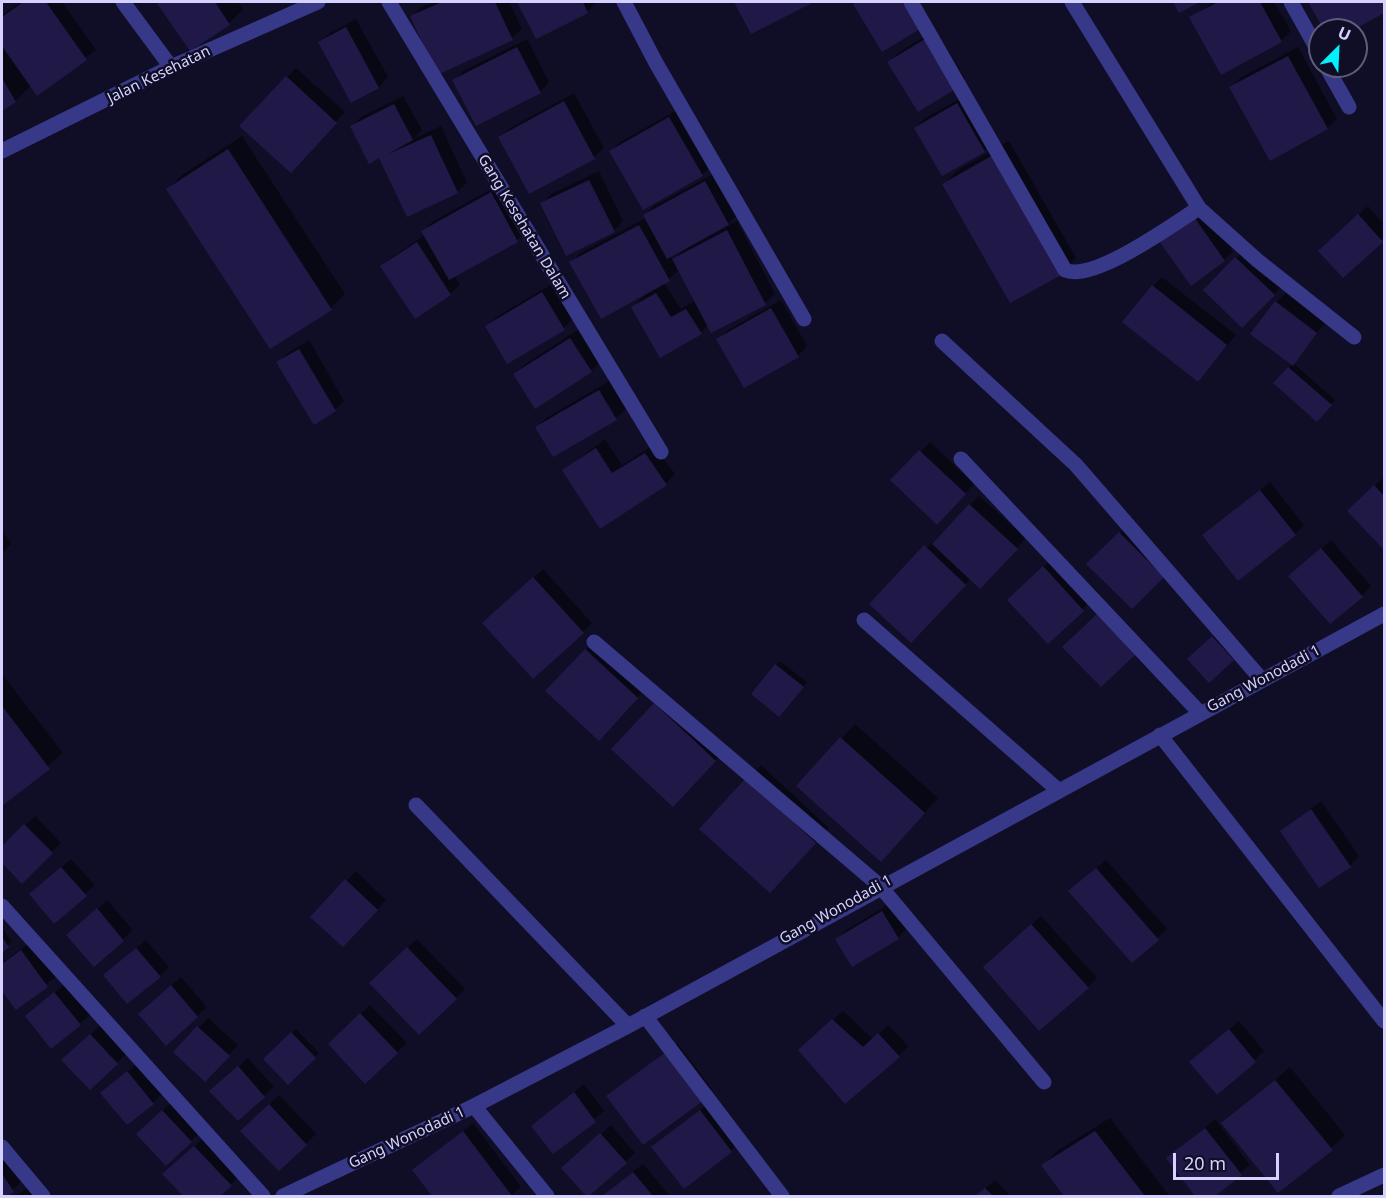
<!DOCTYPE html>
<style>
body{margin:0}
#map{position:relative;width:1386px;height:1198px;overflow:hidden;background:#100e26;font-family:"Noto Sans",sans-serif}
canvas{display:block}
.frame{position:absolute;inset:0;border:3px solid #d5d2ff;pointer-events:none}
.north{position:absolute;left:1308px;top:18px;width:60px;height:60px;box-sizing:border-box;background:#100e26;border:2px solid #5f5c7d;border-radius:50%;rotate:24deg;font-size:16px;font-weight:700;line-height:24px;text-align:center;color:#d5d2ff}
.north::after{content:'';display:block;margin:auto;width:21px;height:27px;background:#00f3fd;clip-path:polygon(50% 0,100% 100%,50% 72%,0 100%)}
.scale{position:absolute;left:1173px;top:1153px;width:106px;height:27px;box-sizing:border-box;border:3px solid #d5d2ff;border-top:0;padding-left:8px;font-size:18px;line-height:21px;white-space:nowrap;color:#d5d2ff;-webkit-text-stroke:4px #100e26;paint-order:stroke}
</style>
<div id="map">
<canvas width="1386" height="1198"></canvas>
<div class="frame"></div>
<div class="north">U</div>
<div class="scale">20 m</div>
</div>
<script>
const ctx = document.querySelector('canvas').getContext('2d');
ctx.lineJoin = 'round';
function fill(path, color) { ctx.fillStyle = color; ctx.fill(path, 'evenodd'); }
function stroke(path, color, width, dash) { ctx.strokeStyle = color; ctx.lineWidth = width; ctx.lineCap = dash ? 'butt' : 'round'; ctx.setLineDash(dash || []); ctx.stroke(path); }
function write(font, color, halo, rows, align = 'center') {
  ctx.font = font + ' "Noto Sans",sans-serif'; ctx.lineWidth = 5; ctx.setLineDash([]); ctx.textBaseline = 'middle'; ctx.strokeStyle = halo; ctx.fillStyle = color; for (const [text, x, y, turn = 0] of rows) {
    ctx.save(); ctx.translate(x, y); ctx.rotate((+turn || 0) * Math.PI / 180); ctx.textAlign = isNaN(turn) ? turn : align; if (halo) ctx.strokeText(text, 0, 0); ctx.fillText(text, 0, 0); ctx.restore();
  }
}
const shadow = new Path2D(`
 M21,2h41l34,48 -59,44 -6,-9 -15,16 -14,8v-94z
 M158,2h80l5,7 -14,14 -38,26z
 M434,2h75l13,27 -10,9 -100,-21 9,-10z
 M519,2h78l-10,10 -51,25z
 M735,2h76l-59,30z
 M857,2h61l-64,2z
 M1213,2h61l17,29 -10,10 -59,32 -31,-55z
 M1310,2h74v9l-34,19h-25z
 M356,19l32,58 -9,10 -27,14 -32,-59 10,-9z
 M935,30l30,48 -9,9 -67,-24 9,-10z
 M527,39l22,43 -9,10 -86,-11 9,-10z
 M1298,47l39,72 -10,9 -96,-41 9,-9z
 M296,68l49,44 -45,50 -13,-85z
 M574,93l30,55 -10,9 -64,35 -30,-55 10,-9z
 M967,95l27,47 -10,9 -41,23 -27,-46 9,-10z
 M403,96l19,34 -9,9 28,-13 26,57 -10,9 -77,-36 -28,-29 9,-10z
 M679,109l33,57 -10,9 -91,-24 9,-9z
 M242,136l103,158 -14,14 -60,39 -103,-158 14,-14z
 M1009,141l67,117 -14,14 -118,-88 14,-14z
 M599,171l24,50 -9,10 -72,-27 9,-10z
 M715,173l23,42 -12,11 11,-5 38,73 -10,9 -53,28 -4,-6 -7,7 -68,-25 13,-13 -75,-31 9,-10 66,-35 -1,-2 9,-10zM684,249l-11,11 -3,-5zM679,270l17,30 -15,9 -17,-26z
 M500,184l27,47 -10,9 -63,35 6,10 -10,9 -68,-28 10,-9 33,-22 -2,-4 9,-9z
 M1368,206l16,18v14l-41,38 -14,-34z
 M1204,209l29,42 -9,9 -63,-19z
 M1245,249l38,36 -41,41 -37,-36z
 M1162,277l74,58 -38,45 -45,-94z
 M552,284l21,35 -9,9 -77,-2 9,-9z
 M1286,293l39,30 -32,40 42,37 -13,15 -46,-32 16,-19 -16,-62z
 M781,300l26,46 -9,10 -80,-17 10,-9z
 M579,329l21,33 -9,9 -76,4 9,-10z
 M309,340l35,61 -9,9 -57,-48 10,-9z
 M609,381l17,28 -10,9 -63,37 -16,-28 9,-9z
 M605,439l17,26 32,-20 21,29 -9,10 -65,43 -37,-57z
 M930,442l44,42 -37,38 -44,-42z
 M1384,477v71l-35,-37z
 M1270,482l34,43 -9,9 -91,2z
 M979,496l47,42 -37,40h-18l-60,63 -40,-37z
 M1129,524l43,43 -40,40 -44,-43z
 M2,529l9,15 -9,9z
 M1331,540l40,46 -9,10 -62,-29z
 M1053,558l39,42 -44,42 -30,-52z
 M543,569l49,54 -59,54 -40,-63z
 M1217,633l21,21 -29,26 -20,-21z
 M595,641l51,47 -38,41 -22,-79z
 M780,661l27,21 -23,29 -8,-46z
 M2,674l61,79 -61,52z
 M664,695l60,56 -51,53 -60,-55z
 M855,724l83,74 -44,48 -96,-60z
 M761,765l68,63 -45,49 -37,-98z
 M1321,801l38,55 -9,10 -69,-35z
 M35,816l26,27 -39,38 -20,-20v-13z
 M71,859l24,26 -41,37 -14,-37z
 M1106,860l61,69 -35,32 -52,-79z
 M356,871l30,29 -34,36 -40,-19z
 M107,900l26,30 -39,35 -17,-39z
 M892,902l15,26 -9,10 -61,1 9,-9z
 M1041,916l56,62 -9,9 -94,-30z
 M2,928l10,14 -10,9z
 M417,939l48,50 -46,44 -48,-50z
 M146,940l23,27 -9,9 -45,-10z
 M31,942l26,34 -41,32 -14,-20v-25z
 M181,977l26,30 -41,37 -17,-40z
 M65,984l25,31 -38,32 -16,-40z
 M370,1005l37,38 -42,39 -35,-38z
 M843,1011l30,28 15,-14 20,21 -9,10 -89,-15z
 M208,1018l30,27 -24,26 -39,-19z
 M1239,1021l25,30 -47,42 -26,-31z
 M100,1026l26,28 -9,9 -44,-12z
 M296,1029l23,24 -31,30 -23,-24z
 M677,1043l35,46 -9,10 -95,-3z
 M248,1058l26,29 -36,32 -17,-37z
 M138,1063l24,31 -9,9 -51,-10z
 M1290,1067l55,68 -14,13 -107,-24z
 M584,1084l20,27 -51,41 -21,-26z
 M279,1095l37,39 -37,35 -28,-47z
 M172,1102l28,30 -9,9 -53,-7z
 M710,1102l30,40 -9,9 -78,-4z
 M1110,1118l58,76 -2,2h-101l-22,-31 14,-14z
 M1215,1119l35,46 -38,31h-15l-29,-38z
 M473,1123l48,64 -10,9h-77l-20,-26z
 M611,1125l24,28 -47,43 -25,-28z
 M204,1137l36,39 -22,20h-33l-20,-22z
 M2,1152l20,29 -17,15h-3z
 M643,1164l25,30 -2,2h-64z
 M995,1180l16,16h-34z
 M27,1188l6,8h-18z`);
const building = new Path2D(`
 M23,2h23l41,58 -50,36 -35,-50v-29z
 M156,2h59l15,23 -40,26z
 M442,2h53l18,38 -76,35 -27,-59z
 M517,2h66l5,11 -52,26z
 M734,2h80l-63,32z
 M856,2h48l16,27 -38,23 -29,-48z
 M1173,2h27l-21,11z
 M1218,2h42l22,40 -61,33 -32,-58z
 M1308,2h76v11l-31,17h-29z
 M346,27l33,61 -28,15 -33,-61z
 M925,39l32,49 -39,24 -31,-50z
 M517,47l24,46 -65,33 -24,-46z
 M1288,56l40,73 -58,32 -41,-74z
 M286,76l51,47 -46,50 -52,-47z
 M2,78l14,24 -14,9z
 M564,101l31,58 -66,35 -31,-57z
 M957,103l28,49 -43,24 -28,-48z
 M394,104l19,36 -25,14 43,-19 27,58 -51,24 -28,-59 -10,6 -19,-38z
 M669,117l34,59 -60,34 -34,-59z
 M228,149l104,161 -62,39 -104,-160z
 M995,154l68,120 -53,29 -68,-119z
 M589,180l26,52 -49,24 -26,-53z
 M705,181l24,44 -62,34 -24,-44z
 M491,192l27,50 -69,38 -28,-49z
 M1358,214l25,28 -40,36 -25,-27z
 M1194,217l31,44 -34,25 -32,-45z
 M639,225l31,56 -69,38 -32,-57z
 M727,230l39,75 -55,28 -39,-74z
 M417,242l34,53 -36,24 -35,-53z
 M1235,257l40,38 -33,33 -39,-38z
 M1152,285l75,60 -29,37 -76,-60z
 M542,292l23,38 -58,34 -22,-38z
 M656,293l15,24 15,-8 16,25 -42,24 -29,-51z
 M1275,301l42,32 -24,33 -43,-32z
 M771,308l28,49 -55,31 -28,-49z
 M570,338l22,34 -57,37 -22,-35z
 M299,349l37,62 -22,14 -38,-63z
 M1288,367l44,38 -15,17 -44,-39z
 M599,390l18,30 -64,37 -18,-30z
 M596,448l16,25 33,-20 22,32 -67,44 -38,-59z
 M919,450l47,44 -29,31 -47,-45z
 M1374,485l10,11v54l-37,-39z
 M1260,490l36,45 -58,46 -36,-46z
 M969,504l49,45 -38,40 -48,-45z
 M1119,532l45,45 -32,32 -46,-45z
 M924,545l42,40 -55,58 -42,-39z
 M1321,548l42,49 -33,27 -42,-48z
 M1043,566l41,45 -36,33 -41,-44z
 M533,577l51,56 -51,46 -51,-56z
 M1097,614l39,40 -35,33 -39,-40z
 M1212,636l22,24 -25,23 -22,-24z
 M585,649l53,49 -39,43 -54,-50z
 M775,664l29,23 -25,30 -28,-23z
 M654,703l62,58 -43,46 -62,-58z
 M2,706l48,63 -48,37z
 M840,737l85,76 -44,49 -85,-76z
 M746,778l70,65 -46,50 -71,-64z
 M1311,809l40,58 -32,21 -39,-57z
 M24,824l29,29 -31,31 -20,-21v-17z
 M61,867l26,29 -33,28 -25,-30z
 M1096,868l63,72 -27,23 -64,-72z
 M345,879l33,31 -35,37 -33,-30z
 M97,908l27,33 -30,26 -28,-32z
 M882,911l17,28 -47,28 -17,-28z
 M1031,924l58,64 -50,43 -56,-64z
 M2,937l7,10 -7,6z
 M407,947l50,52 -38,36 -50,-52z
 M136,948l25,29 -34,27 -24,-29z
 M21,950l27,37 -32,23 -14,-19v-27z
 M171,985l27,32 -32,29 -28,-32z
 M54,992l27,33 -30,24 -26,-33z
 M360,1013l38,40 -33,31 -37,-40z
 M832,1019l31,28 15,-14 22,24 -55,47 -47,-54z
 M197,1026l33,30 -25,26 -32,-30z
 M1229,1029l27,33 -39,33 -28,-33z
 M291,1032l25,26 -28,27 -25,-26z
 M90,1034l28,30 -28,26 -29,-30z
 M667,1051l37,49 -61,45 -37,-49z
 M238,1066l27,31 -27,24 -29,-30z
 M127,1071l27,33 -27,21 -27,-32z
 M1275,1080l58,70 -55,43 -57,-70z
 M574,1092l22,30 -43,32 -22,-28z
 M269,1104l38,41 -28,26 -39,-40z
 M162,1110l30,32 -26,24 -30,-32z
 M700,1110l32,42 -48,37 -33,-42z
 M1205,1128l37,47 -27,21h-20l-29,-38z
 M463,1131l49,65h-80l-20,-26z
 M1095,1131l50,65h-81l-23,-31z
 M600,1133l27,30 -38,33h-3l-25,-28z
 M194,1146l38,40 -12,10h-37l-21,-22z
 M633,1172l20,24h-51z
 M2,1174l12,18 -7,4h-5z
 M985,1188l8,8h-18z`);
const minor = new Path2D(`
 M123,2l48,65
 M389,2l272,450
 M624,2l32,61 148,256
 M911,2l154,268c28,13 108,-46 134,-62
 M1072,2l127,206 58,52 97,77
 M1291,2l29,52
 M1326,66l23,41
 M2,151l169,-84 147,-65
 M942,341l134,124 186,215
 M961,459l239,254
 M864,620l194,170
 M594,642l286,244 164,196
 M1160,735l224,286
 M416,805l212,221
 M2,906l261,290
 M645,1016l137,180
 M474,1106l73,90
 M2,1147l41,49
 M283,1196l191,-90 154,-80 756,-412
 M1339,1196l45,-21`);
const streetNames = [
 ["Jalan Kesehatan",159,75,-26],
 ["Gang Kesehatan Dalam",524,227,59],
 ["Gang Wonodadi 1",1264,679,-28],
 ["Gang Wonodadi 1",836,910,-29],
 ["Gang Wonodadi 1",407,1138,-25]
];
fill(shadow, '#0007');
fill(building, '#201948');
stroke(minor, '#373887', 15);
write('15px', '#d5d2ff', '#100e26', streetNames);
</script>
